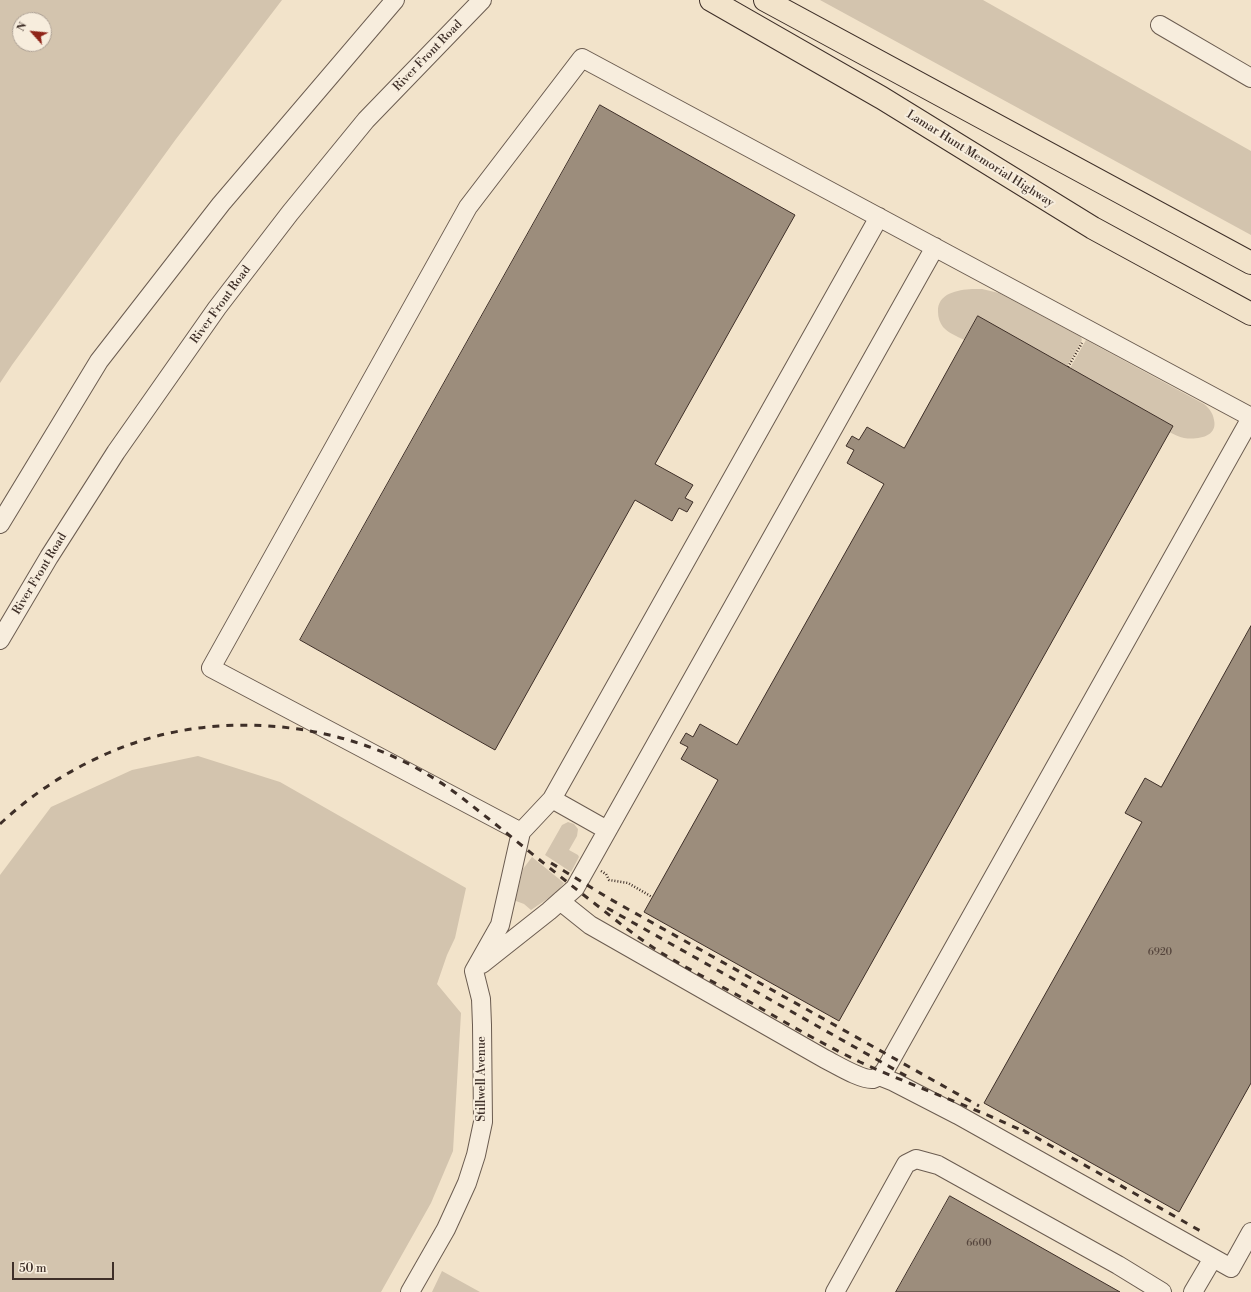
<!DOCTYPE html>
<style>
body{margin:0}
#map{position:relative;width:1251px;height:1292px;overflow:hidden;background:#f2e3ca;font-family:"Libre Bodoni",serif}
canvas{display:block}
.north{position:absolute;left:12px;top:12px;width:40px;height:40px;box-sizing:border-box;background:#f7eddd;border:1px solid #ada195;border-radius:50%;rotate:297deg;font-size:11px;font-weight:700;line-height:16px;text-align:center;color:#3e2f28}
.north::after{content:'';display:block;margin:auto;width:14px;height:18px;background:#8f2418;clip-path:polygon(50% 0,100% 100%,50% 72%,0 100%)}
.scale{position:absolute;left:12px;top:1262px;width:102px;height:18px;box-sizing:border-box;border:2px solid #3e2f28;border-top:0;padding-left:5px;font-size:12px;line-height:14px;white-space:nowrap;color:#3e2f28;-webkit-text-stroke:3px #f7eddd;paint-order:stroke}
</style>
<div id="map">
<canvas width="1251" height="1292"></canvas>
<div class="north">N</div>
<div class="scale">50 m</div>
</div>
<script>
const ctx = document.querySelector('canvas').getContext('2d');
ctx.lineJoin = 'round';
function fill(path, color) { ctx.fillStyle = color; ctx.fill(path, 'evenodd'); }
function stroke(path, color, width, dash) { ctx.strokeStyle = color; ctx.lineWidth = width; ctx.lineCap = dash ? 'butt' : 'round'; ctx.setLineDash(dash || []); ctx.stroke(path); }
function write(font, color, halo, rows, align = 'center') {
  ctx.font = font + ' "Libre Bodoni",serif'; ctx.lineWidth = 4; ctx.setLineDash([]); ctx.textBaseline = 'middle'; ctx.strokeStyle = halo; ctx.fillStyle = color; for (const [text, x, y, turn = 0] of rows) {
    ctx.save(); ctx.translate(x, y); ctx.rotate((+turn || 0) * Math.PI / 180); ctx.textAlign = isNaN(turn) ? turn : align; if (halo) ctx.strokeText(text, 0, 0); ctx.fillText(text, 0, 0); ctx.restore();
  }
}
const green = new Path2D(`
 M0,0h282l-106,139 -164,226 -12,18zM20,20h24v24h-24z
 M820,0h163l268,151v84z
 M972,289h10l17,4 82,44 1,3 -15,26 -89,-49 -14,23c-7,-4 -16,-7 -21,-13 -3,-4 -5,-9 -5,-15 -1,-19 20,-22 34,-23z
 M1086,340l118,64c5,4 9,9 10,16 4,17 -17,20 -30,18 -5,-1 -10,-4 -15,-6l4,-6 -103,-58z
 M198,756l82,26 186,106 -11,50 -8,17 -10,29 24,29 -8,138 -22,52 -50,89h-381v-417l51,-68 81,-37z
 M568,822l6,2 4,5 -1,7 -8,14 9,5 1,2 -8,15 -26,-17 17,-30z
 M532,857l32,26 -8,10 -25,17 -7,-6 -8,-3v-3l7,-29z
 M442,1271l38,21h-48z`);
const building = new Path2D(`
 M600,105l195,110 -140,249 38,21 -8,13 8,4 -6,10 -8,-4 -7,13 -37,-21 -140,250 -195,-110z
 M978,316l195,110 -334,595 -195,-109 74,-132 -37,-21 7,-12 -8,-4 6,-10 7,4 7,-13 37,21 147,-261 -37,-21 7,-13 -8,-4 6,-10 7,4 8,-13 37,21z
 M1251,626v457l-72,129 -195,-109 158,-281 -17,-9 20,-35 16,9z
 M950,1196l170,96h-224z`);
const path = new Path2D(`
 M1068,367l14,-24
 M601,871l5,3 3,6 19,3 24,14`);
const minor = new Path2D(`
 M1160,25l91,53
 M0,524l99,-163 122,-157 174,-204
 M0,640l49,-83 67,-105 101,-144 73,-95 76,-93 116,-120
 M552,799l55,31
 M521,832l31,-33 327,-582
 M560,901l30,24 235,134c12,6 36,21 48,20 4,-1 7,-4 11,-7l367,-654
 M482,964l67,-53 26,-23 360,-641
 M474,971l26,-46 21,-93 -310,-164 257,-461 114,-149 669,359
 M879,1076l15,6 64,33 273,153 20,-36
 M410,1292l36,-63 21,-46 9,-28 7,-33 -1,-97 -1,-26 -7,-28
 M835,1292l71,-128 10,-5 22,6 180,100 44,27
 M1193,1292l20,-34`);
const highway = new Path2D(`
 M711,0l171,98 211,130 158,86
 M765,0l486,263`);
const rail = new Path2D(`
 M0,824c39,-37 88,-66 140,-83 96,-31 213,-16 298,40 18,11 34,25 51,38 35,28 70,57 105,84 23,18 46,37 71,52 30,18 62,34 92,51 34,20 68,39 103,56 55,25 113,45 167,71
 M551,863l59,36 369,207
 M607,908l301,169
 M1023,1130l181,103`);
const numberNames = [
 ["6920",1160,953],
 ["6600",979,1244]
];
const streetNames = [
 ["River Front Road",428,56,-46],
 ["Lamar Hunt Memorial Highway",980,159,32],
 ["River Front Road",221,305,-54],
 ["River Front Road",40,574,-59],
 ["Stillwell Avenue",482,1079,-90]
];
fill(green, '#d3c4ae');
fill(building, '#9c8d7c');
stroke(building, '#3e2f28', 1);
stroke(minor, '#6b5c50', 20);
stroke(highway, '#3e2f28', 24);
stroke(path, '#3e2f28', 2.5, [1, 2]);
stroke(minor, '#f7eddd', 18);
stroke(highway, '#f2e3ca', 22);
stroke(rail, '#3e2f28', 3, [7, 7]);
write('10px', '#56463d', null, numberNames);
write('12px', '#3e2f28', '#f7eddd', streetNames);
</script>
